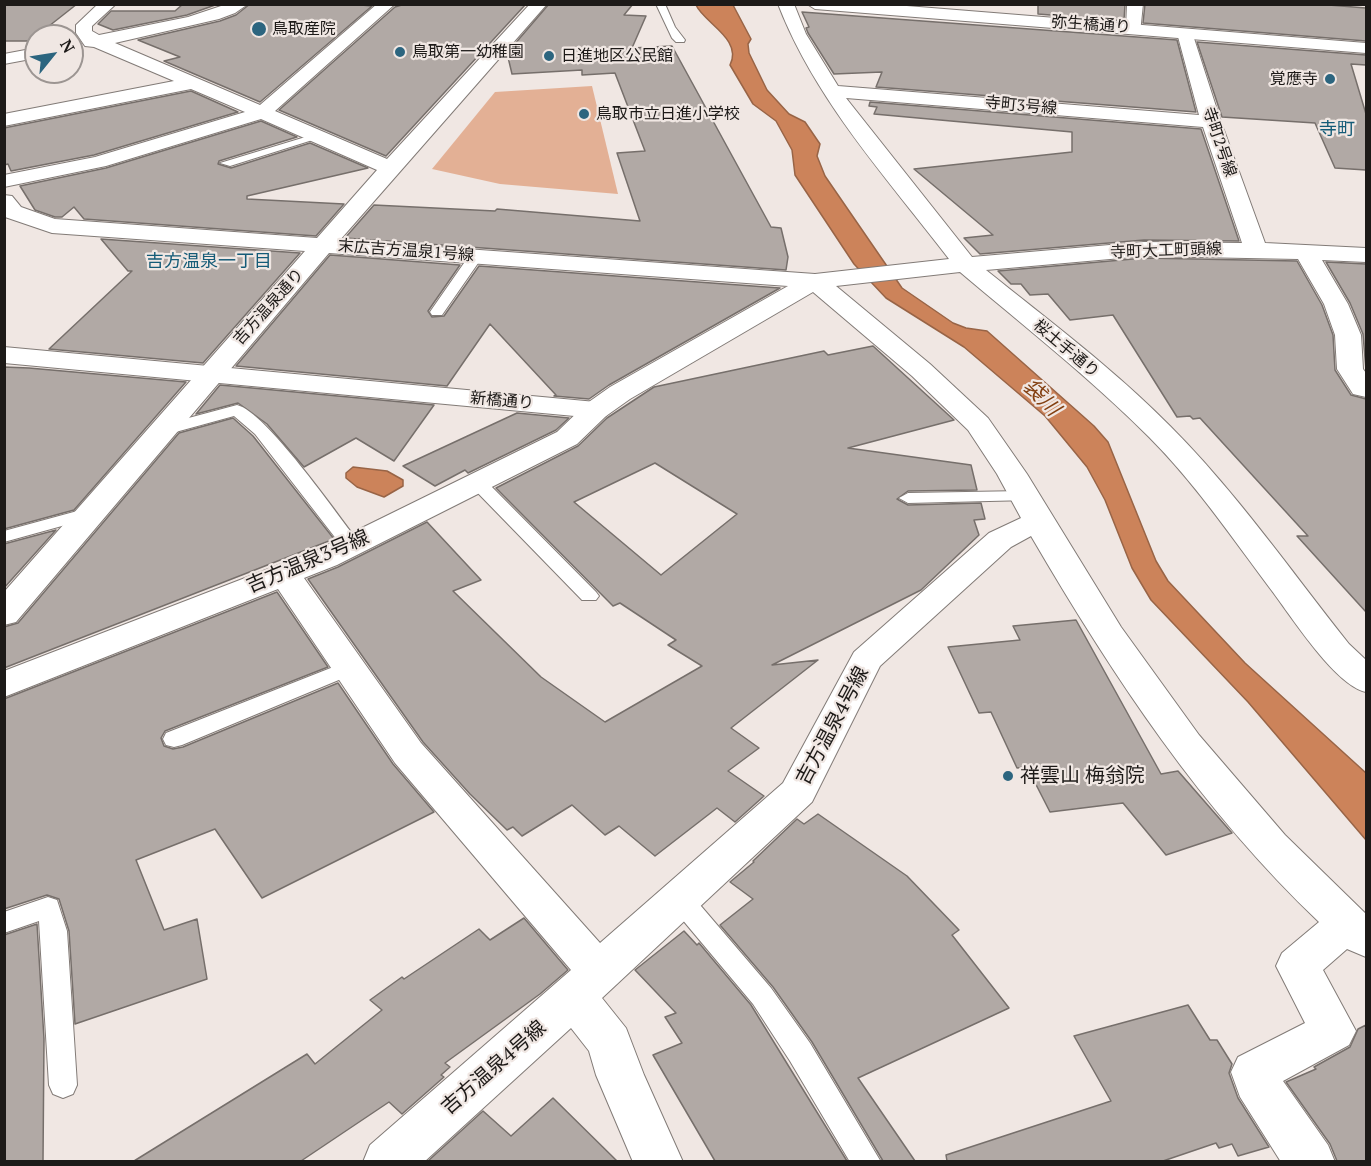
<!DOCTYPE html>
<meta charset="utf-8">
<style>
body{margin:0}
#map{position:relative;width:1371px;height:1166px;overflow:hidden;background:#f0e7e3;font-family:"PT Serif",serif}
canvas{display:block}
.frame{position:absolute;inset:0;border:6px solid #1d1a18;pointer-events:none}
.north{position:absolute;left:24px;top:24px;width:60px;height:60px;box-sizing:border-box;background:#f0e7e3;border:2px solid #9c9592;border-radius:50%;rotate:60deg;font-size:16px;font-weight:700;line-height:24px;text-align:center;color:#1d1a18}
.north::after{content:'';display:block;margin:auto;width:21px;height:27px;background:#2c657f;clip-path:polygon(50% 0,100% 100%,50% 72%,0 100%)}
</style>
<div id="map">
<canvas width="1371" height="1166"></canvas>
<div class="frame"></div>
<div class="north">N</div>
</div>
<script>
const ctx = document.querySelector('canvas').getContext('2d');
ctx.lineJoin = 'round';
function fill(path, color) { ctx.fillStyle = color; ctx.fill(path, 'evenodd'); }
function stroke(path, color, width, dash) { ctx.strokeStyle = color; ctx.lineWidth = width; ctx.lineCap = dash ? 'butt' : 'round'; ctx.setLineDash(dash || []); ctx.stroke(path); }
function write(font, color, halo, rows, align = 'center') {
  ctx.font = font + ' "PT Serif","Noto Sans JP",serif'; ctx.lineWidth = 4.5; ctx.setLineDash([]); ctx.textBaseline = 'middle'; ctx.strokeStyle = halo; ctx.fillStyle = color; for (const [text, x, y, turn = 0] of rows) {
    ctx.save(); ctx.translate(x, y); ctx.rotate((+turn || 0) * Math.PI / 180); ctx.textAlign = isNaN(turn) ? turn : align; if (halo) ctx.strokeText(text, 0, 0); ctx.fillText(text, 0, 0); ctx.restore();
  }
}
const green = new Path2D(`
 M592,86l26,108 -118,-10 -68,-15 63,-77z`);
const water = new Path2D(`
 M696,5h37l18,34 -3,5 1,9 18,37 22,24 16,8 15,22 -3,12 8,20 77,112 51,35 13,5 21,3 107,95 14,16 48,119 12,20 77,82 121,110v67l-118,-138 -97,-102 -19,-32 -27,-68 -18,-33 -42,-51 -81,-69 -78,-49 -32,-34 -59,-89 -3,-25 -16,-29 -23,-17 -23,-39c13,-26 -26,-42 -34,-60z
 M353,467l34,4 16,9v6l-19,11 -27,-10 -11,-9v-5z`);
const building = new Path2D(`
 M4,4h73l-47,37h-26z
 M183,4h35l-31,11 -74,15 -15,-6 13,-13h64z
 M250,4h100l22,2 -112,96 -96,-41 16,-4 -42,-17 82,-19 16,-6z
 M405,4h121l-140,152 -107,-46 116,-103z
 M549,4h84l-9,11 22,1 -14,32 40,-2 99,181 10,1 7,29 -2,13 -441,-32 29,-33 121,6 2,-2 143,12 -23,-68 28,-2 -30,-78 -33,2v-5l-70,4 -5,-21z
 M1038,4h87l-1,17 -86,-7z
 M1145,4h171l50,4v33l-223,-18z
 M802,12l375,28 19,72 -320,-25 6,-15 -48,2 -26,-41 -2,-5 3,-1z
 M1197,42l169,13v10l-15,-1 15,50v56l-31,-2 -20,-45 -93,-6z
 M191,91l47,21 -144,43 -83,16 -3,-7 -4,1v-37z
 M870,102l331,27 38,112 -95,-1 -164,14 -16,-16 29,-3 -79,-66 158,-17v-20l-198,-18 3,-7 -8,-1z
 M261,121l36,16 -78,24 -1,3 13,4 79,-25 58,25 -121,28v3l97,5 -28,32 -232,-17 -10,-12 -12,10h-7l-20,-7 -15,-24 86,-18z
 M101,239l199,14 -97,110 -154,-14 83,-78h-4z
 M330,255l130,10 -32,46 4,6 12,-1 35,-50 301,22 -171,97 -20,14 -35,-3 2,-1 -66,-71 -43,62 -211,-20z
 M1144,258l153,3 25,44 11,30 2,35 16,25 15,4v213l-69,-76h11l-108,-118 -7,1 -3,-3 -13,1 -64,-102 -43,5 -22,-26 -18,1 -9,-11h-10l-13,-13z
 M1326,262l40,2v106l-3,-36 -13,-31z
 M873,346l81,74 -106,28 123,17 6,25 -69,1 -11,8 11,6 73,-2 4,16 -11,1 5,15 -58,55 -149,75 46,-5 -87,68 28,20 -31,23 36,25 -29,26 -18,-14 -62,48 -36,-30 -14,9 -33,-30 -50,31 -9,-9 -6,3 -37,-36 -47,-52 -115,-163 30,-12 89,-45 54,58 -28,11 88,86 64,45 97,-56 -34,-21 8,-5 -56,-37 -7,3 -117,-118 82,-42 29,-28 47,-31 170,-36 4,4zM655,463l82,51 -76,61 -87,-73z
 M4,367l25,1 157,14 -112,128 -70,19z
 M220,385l214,20 -40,56 -38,-23 -52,29 -37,-43 -29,-21 -42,11z
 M517,413l52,5 -13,12 -88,43 -3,-3 -30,16 -32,-20z
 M233,418l20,18 81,103 -330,129v-41l14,-4 161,-190z
 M56,530l-52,58v-44z
 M277,592l51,75 -163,64 -4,7 3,8 9,3 10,-2 155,-64 55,81 41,48 -172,86 -47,-69 -79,31 28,70 33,-11 10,60 -132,45 -6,-93 -10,-32 -12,-4 -43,14v-210z
 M1076,620l85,154 17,-3 54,62 -66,22 -43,-52 -73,9 -23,-45 -10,1 -26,-56 -12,1 -31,-66 72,-7 -7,-14z
 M818,814l89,62 52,54 -7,5 57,73 -151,70 57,83h-32l-71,-119 -39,-55 -53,-62 33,-26 -23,-17 24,-20 -1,-1 44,-42 7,5z
 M524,918l44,52 -28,24 -95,69 5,4 -9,8 3,2 -42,37 -13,-12 -88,59h-167l173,-107 8,10 67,-54 -12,-10 32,-23 2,2 75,-50 11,11z
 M37,924l7,115 -1,122h-39v-226z
 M684,931l13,14 2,-2 52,62 96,156h-132l-62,-106 29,-12 -17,-26 11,-4 -41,-43z
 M1188,1005l22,35h7l15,24 -3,9 9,25 31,49 -31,9 -6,-12 -13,4 -3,-5 -53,18h-216l-1,-6 165,-54 -37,-65z
 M1366,1025v136h-29l-7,-17 -44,-62 30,-13 -2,-2 36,-20 8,-18z
 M553,1098l64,63h-189l55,-50 28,25z`);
const service = new Path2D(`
 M656,4h9l10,23 10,13 -1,2h-8l-4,-4z
 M312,135l10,2 -92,29 -10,-3z
 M476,252l7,4 -41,59h-10l-2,-3 2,-3 39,-56z
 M237,405c29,7 99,108 121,136l2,4 -2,4h-14l-89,-115 -21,-18 -73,20 -8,-5 2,-4z
 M477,477l6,1 113,114 3,4 -3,4h-14l-111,-114 -3,-4z
 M1024,491l9,5 -3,4 -122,3 -9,-5 9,-5z
 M92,507l6,1 3,4 -3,4 -94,26v-11z
 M351,660l7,2 3,5 -3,5 -176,73 -8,2 -8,-2 -3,-6 3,-6z
 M680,889l9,3 82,96 39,55 71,119h-31l-60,-101 -37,-57 -82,-98 -3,-7 3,-7z
 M48,897l9,3 10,31 10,154 -4,9 -10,4 -10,-4 -4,-9 -10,-164 -35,12v-21z`);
const minor = new Path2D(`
 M98,4h18l-24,22v5l7,4 89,-18 39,-13h21l-13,9 -16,6 -104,24 145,62 117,-101h18l-120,107 112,48 143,-155h17l-207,236 475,34 134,-15c-62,-81 -134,-159 -171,-255h16l12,30 32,52 361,29 -22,-82 2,-4h12l30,93 44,121 101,5v14l-44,-2 26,44 13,31 2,34 3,4v24l-13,-3 -16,-25 -2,-34 -11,-31 -26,-45 -154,-3 -158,14c62,50 128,99 184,156 66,66 121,145 179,218l17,16v32c-32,-7 -76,-78 -97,-105 -38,-51 -75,-105 -120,-150 -59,-59 -125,-111 -189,-165l-124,14 94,78 58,54 39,56 94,153 78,108 86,100 81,79v43l-19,-8 -24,21 33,61 -7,14 -66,36 45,64 7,17h-54l-41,-65 -9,-25 7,-15 67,-34 -29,-57 6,-13 37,-31c-117,-111 -207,-247 -288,-386l-20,11 -131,119 -68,136 -210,196 24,30 18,47 39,87h-50l-37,-87 -7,-24 -18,-23 -147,134h-61l7,-17 201,-175 -176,-207 -117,-174 -274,108v-26l311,-120 242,-119 29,-28 24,-17 178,-101 -459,-33 -313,369 -12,3v-33l301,-341 -253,-18 -47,-16 -1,-22 8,1 9,11 34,12 262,19 60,-68 -116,-51 -155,47 -102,21v-12l91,-18 150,-45 -54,-23 -187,37v-12l170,-33 -80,-34 -9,-1 -9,-13v-8zM846,98l357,29 39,116 -98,-1 -172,15zM813,292l99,84 56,54 29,44 24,44 -32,15 -135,119 -71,131 -183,160 -179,-200 -117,-165 33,-13 240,-121 29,-28 24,-17z
 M1127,4h16l-3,29h-12l-2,-4z
 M36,48v10l-32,6v-10z`);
const tertiary = new Path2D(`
 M807,4h75l484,39v10l-551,-44z
 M4,347l592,55 10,2 4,6 -4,6 -10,2 -592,-55z`);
const markers = [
 [259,29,8,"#2c657f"],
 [400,52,6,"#2c657f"],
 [549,56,6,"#2c657f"],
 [1330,79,6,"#2c657f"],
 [584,114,6,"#2c657f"],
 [1008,776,6,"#2c657f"]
];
const farStreetnames = [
 ["弥生橋通り",1091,25,4],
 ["寺町3号線",1021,106,5],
 ["寺町2号線",1219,142,71],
 ["末広吉方温泉1号線",406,251,4],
 ["寺町大工町頭線",1166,251,-2],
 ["吉方温泉通り",269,307,-48],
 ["桜土手通り",1066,349,40],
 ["新橋通り",502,401,5]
];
const farPoinames = [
 ["鳥取産院",272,29],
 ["鳥取第一幼稚園",412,52],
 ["日進地区公民館",561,56],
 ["覚應寺",1318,79,"right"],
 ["鳥取市立日進小学校",596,114]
];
const farQuarternames = [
 ["寺町",1337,130]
];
const farNeighbourhoodnames = [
 ["吉方温泉一丁目",209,262]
];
const streetNames = [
 ["吉方温泉3号線",308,562,-23],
 ["吉方温泉4号線",833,726,-62],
 ["吉方温泉4号線",494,1068,-41]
];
const poiNames = [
 ["祥雲山 梅翁院",1020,776]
];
const waterNames = [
 ["袋川",1041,398,45]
];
fill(green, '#e3b095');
fill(water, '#cc835a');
stroke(water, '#986446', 1.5);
fill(building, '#b1a9a5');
stroke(building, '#766f6b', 1.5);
stroke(service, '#827b77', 2);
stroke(minor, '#827b77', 2);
stroke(tertiary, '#827b77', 2);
fill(service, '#fff');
fill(minor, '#fff');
fill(tertiary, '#fff');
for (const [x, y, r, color] of markers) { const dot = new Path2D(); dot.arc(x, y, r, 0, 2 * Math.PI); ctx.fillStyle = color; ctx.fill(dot); stroke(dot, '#f0e7e3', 2); }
write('16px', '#1d1a18', '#f0e7e3', farStreetnames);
write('16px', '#1d1a18', '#f0e7e3', farPoinames, 'left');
write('18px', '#145b77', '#f0e7e3', farQuarternames);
write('18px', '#145b77', '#f0e7e3', farNeighbourhoodnames);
write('20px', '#1d1a18', '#f0e7e3', streetNames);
write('20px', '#1d1a18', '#f0e7e3', poiNames, 'left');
write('italic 21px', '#833f10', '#f0e7e3', waterNames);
</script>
